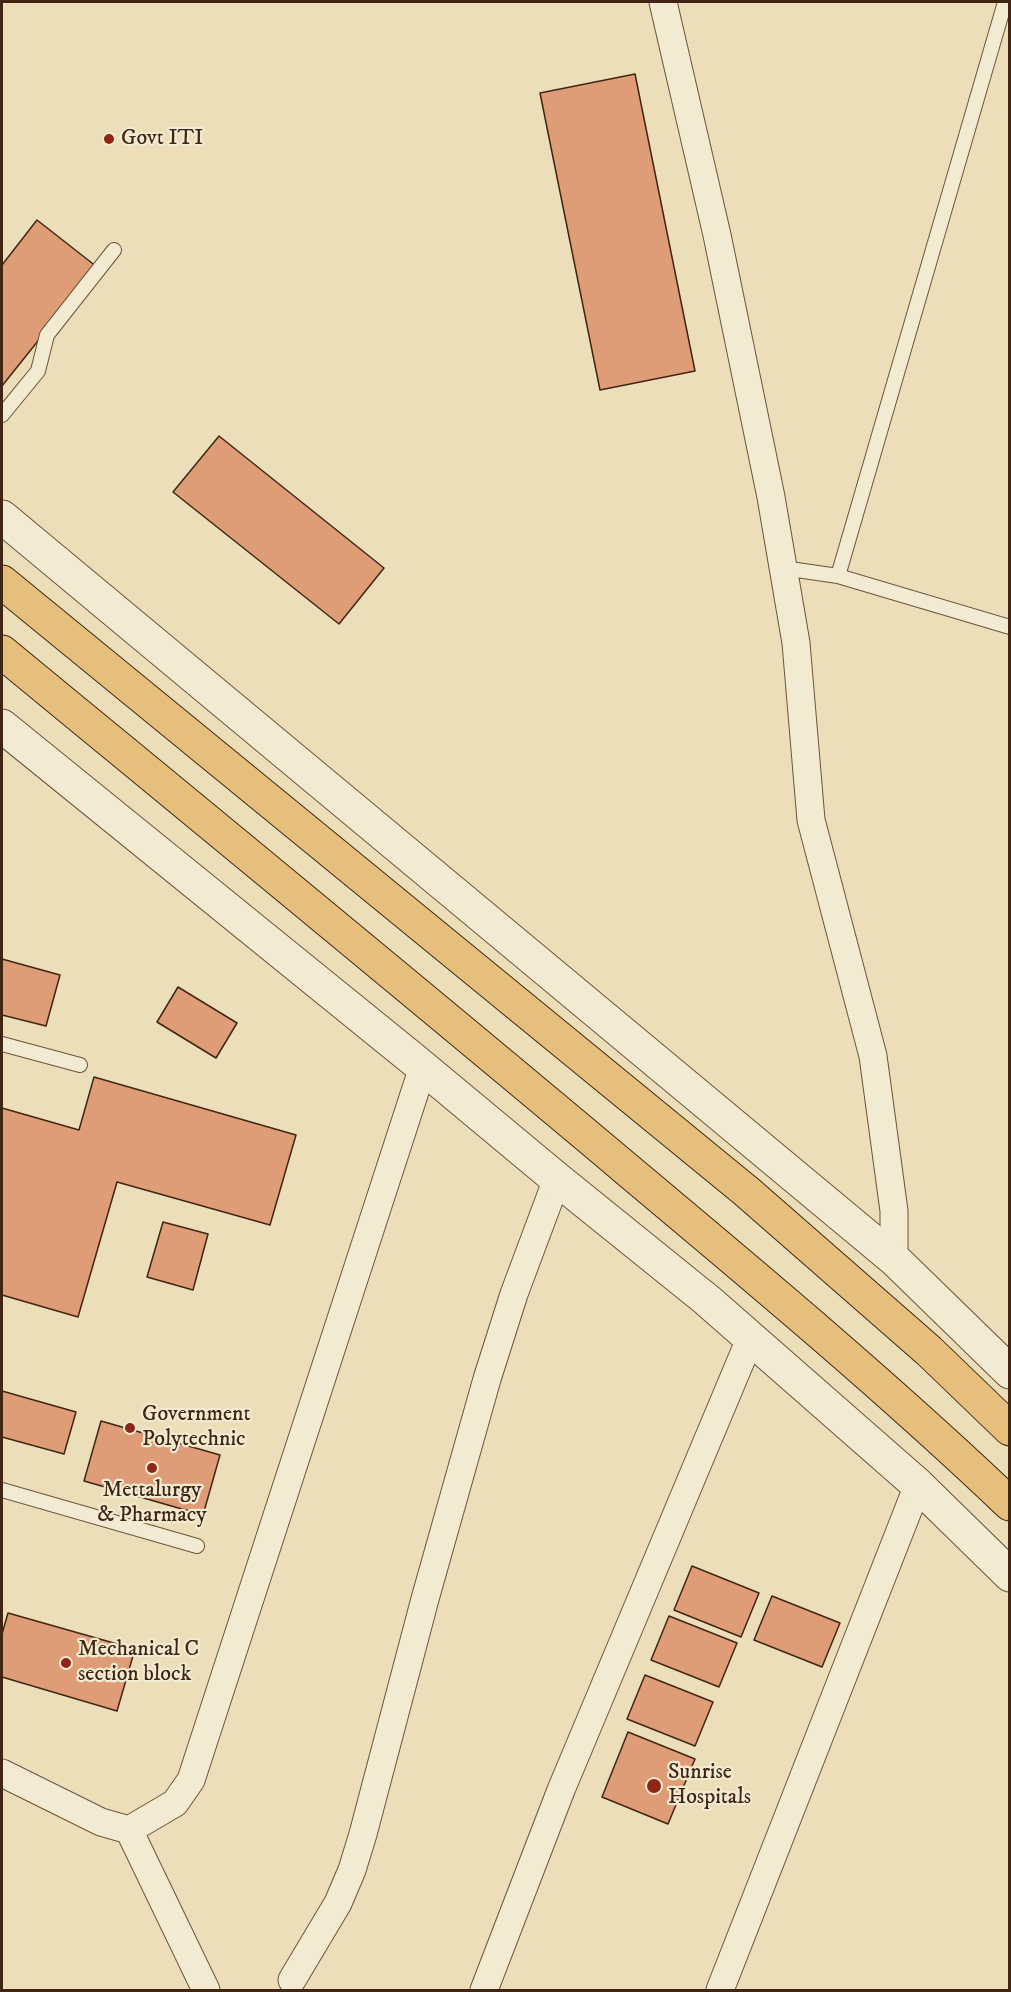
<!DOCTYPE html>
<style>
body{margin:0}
#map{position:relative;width:1011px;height:1992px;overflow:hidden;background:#ebdeb8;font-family:"IM FELL DW Pica",serif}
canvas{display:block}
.frame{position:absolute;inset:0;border:3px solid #402612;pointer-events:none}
</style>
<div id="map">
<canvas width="1011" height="1992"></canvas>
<div class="frame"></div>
</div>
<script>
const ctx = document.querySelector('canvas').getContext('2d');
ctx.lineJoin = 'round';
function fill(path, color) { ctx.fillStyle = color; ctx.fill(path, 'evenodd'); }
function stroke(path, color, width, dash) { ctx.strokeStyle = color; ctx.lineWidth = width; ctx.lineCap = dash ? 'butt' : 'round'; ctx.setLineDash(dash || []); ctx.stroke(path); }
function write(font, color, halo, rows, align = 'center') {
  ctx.font = font + ' "IM FELL DW Pica",serif'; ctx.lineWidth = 4.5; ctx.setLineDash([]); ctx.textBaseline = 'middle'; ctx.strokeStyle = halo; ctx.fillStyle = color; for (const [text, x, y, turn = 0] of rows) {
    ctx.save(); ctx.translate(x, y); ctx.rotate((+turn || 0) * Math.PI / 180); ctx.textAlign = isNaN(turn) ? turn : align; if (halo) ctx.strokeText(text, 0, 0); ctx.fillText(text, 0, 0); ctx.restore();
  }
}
const building = new Path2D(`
 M635,74l60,297 -95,19 -60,-297z
 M37,220l60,47 -95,119v-121z
 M219,436l165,132 -45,56 -166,-132z
 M2,959l58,16 -14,51 -44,-11z
 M178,987l59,36 -21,35 -59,-36z
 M94,1077l202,58 -26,90 -153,-43 -39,135 -76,-22v-187l77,22z
 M163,1222l45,12 -15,56 -46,-13z
 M2,1391l74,21 -12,42 -62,-17z
 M101,1421l119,34 -17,60 -119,-34z
 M692,1566l67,27 -18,44 -67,-27z
 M772,1596l68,27 -18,44 -68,-27z
 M8,1613l127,36 -18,62 -115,-34v-43z
 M669,1616l68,27 -18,44 -68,-27z
 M645,1675l68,27 -18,44 -68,-27z
 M628,1732l67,27 -27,65 -66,-27z`);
const service = new Path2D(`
 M2,415l36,-44 9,-36 67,-85
 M783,568l55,8 172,51
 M838,576l167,-574
 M2,1044l78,21
 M2,1490l195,56`);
const minor = new Path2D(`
 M663,2l54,233 54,262 25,146 15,177 62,236 21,155v48
 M2,1773l99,49 28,8 46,-27 16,-23 232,-713
 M129,1830l77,160
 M292,1980l46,-77 14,-33 11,-36 62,-235 62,-220 27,-85 43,-115
 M484,1990l77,-200 189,-451
 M720,1990l198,-505`);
const tertiary = new Path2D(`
 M2,517l892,742 116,113
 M2,726l412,334 143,119 150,121 211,185 92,90`);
const primary = new Path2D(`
 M2,582l744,609 183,160 81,78
 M2,652c210,173 420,345 628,520 129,108 258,216 380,332`);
const markers = [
 [109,139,6,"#8f2418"],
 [130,1428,6,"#8f2418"],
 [152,1468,6,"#8f2418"],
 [66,1663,6,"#8f2418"],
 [654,1786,8,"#8f2418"]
];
const poiNames = [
 ["Govt ITI",121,139],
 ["Government",142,1415],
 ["Polytechnic",142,1440],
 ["Mettalurgy",152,1491,"center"],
 ["& Pharmacy",152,1516,"center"],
 ["Mechanical C",78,1650],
 ["section block",78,1675],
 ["Sunrise",668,1773],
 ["Hospitals",668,1798]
];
fill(building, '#de9c77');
stroke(building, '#402612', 1.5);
stroke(service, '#6b543c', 16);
stroke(minor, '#6b543c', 29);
stroke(tertiary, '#6b543c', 35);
stroke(primary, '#402612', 35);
stroke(service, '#f2ead1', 14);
stroke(minor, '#f2ead1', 27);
stroke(tertiary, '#f2ead1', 33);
stroke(primary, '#e6bf7c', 33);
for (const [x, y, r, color] of markers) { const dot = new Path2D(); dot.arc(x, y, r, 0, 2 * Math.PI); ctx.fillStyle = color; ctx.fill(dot); stroke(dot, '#f2ead1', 2); }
write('22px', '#402612', '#f2ead1', poiNames, 'left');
</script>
